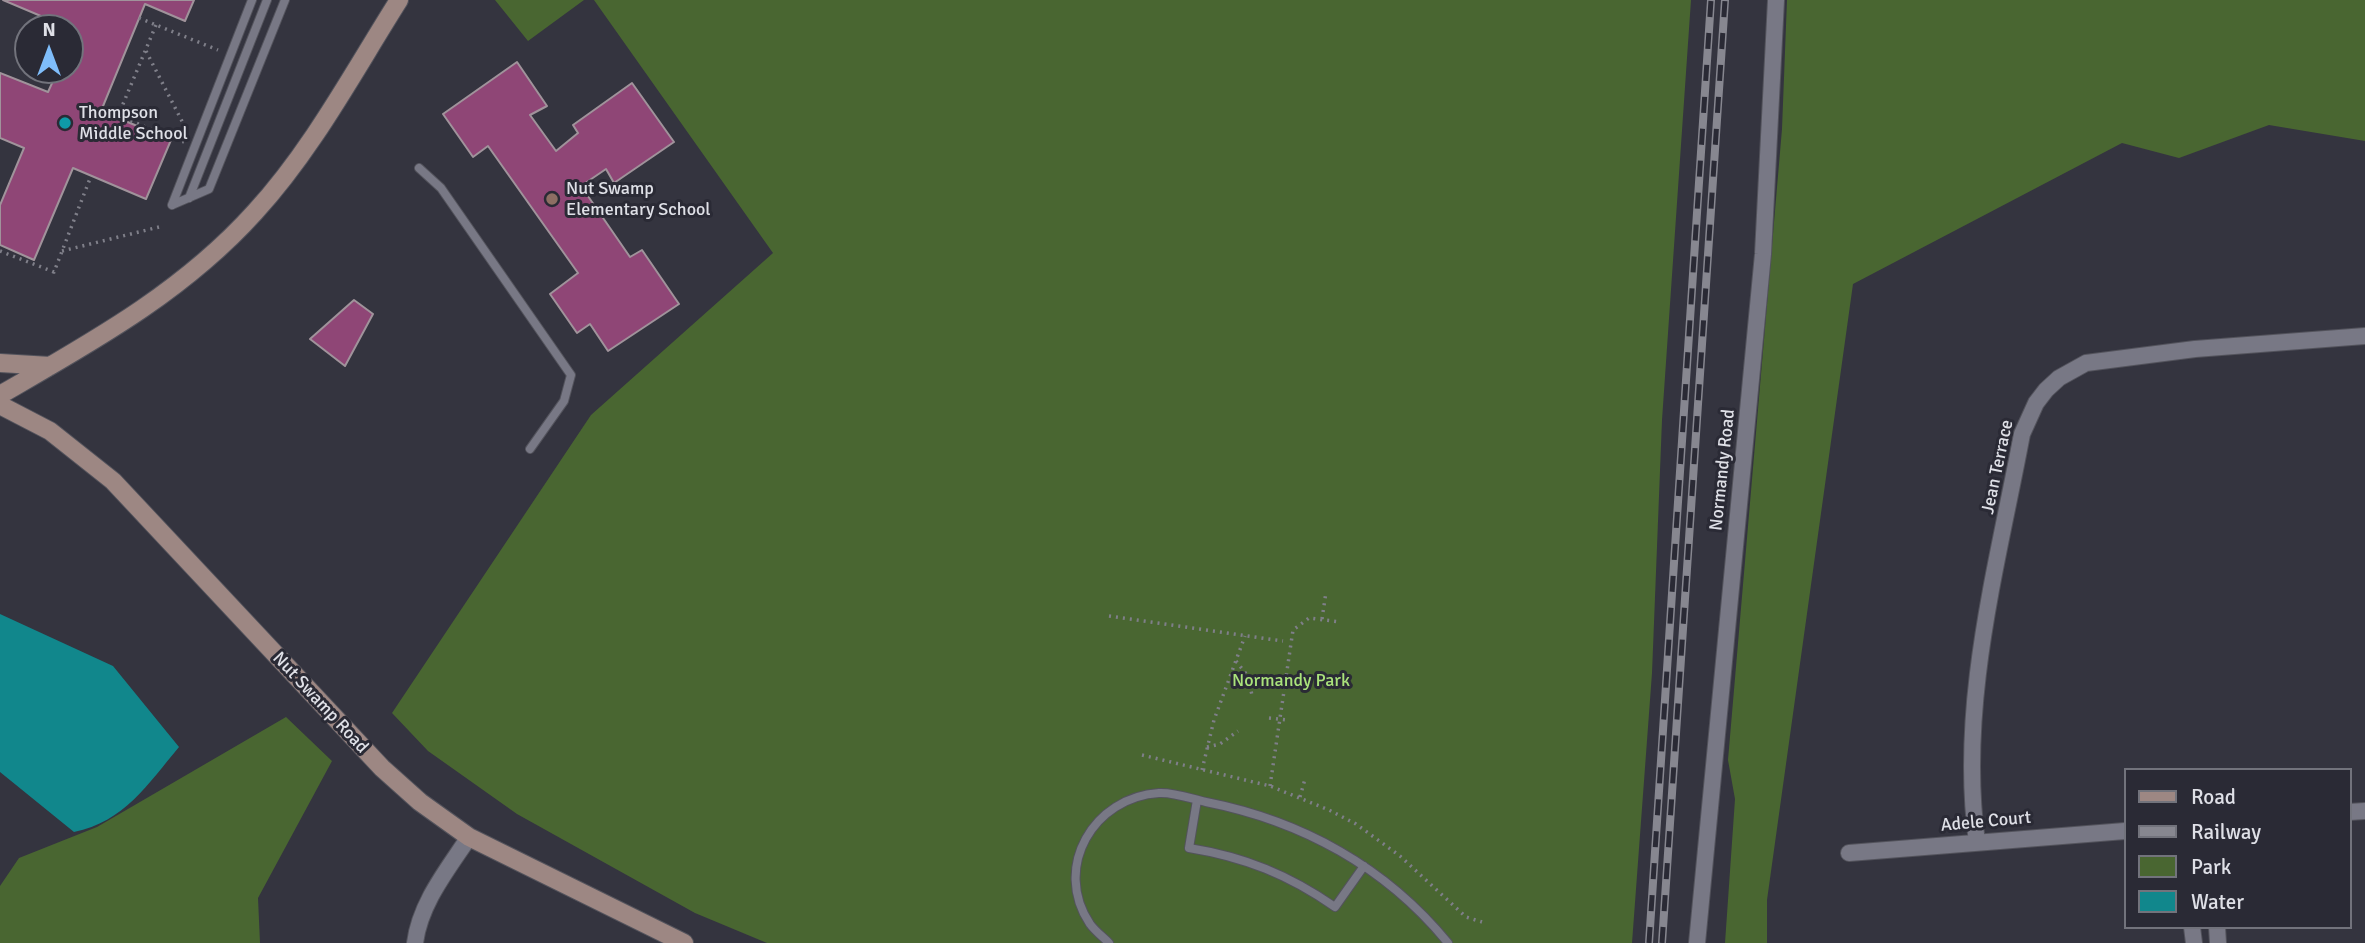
<!DOCTYPE html>
<style>
body{margin:0}
#map{position:relative;width:2365px;height:943px;overflow:hidden;background:#34343f;font-family:Signika,sans-serif}
canvas{display:block}
.legend{position:absolute;left:2124px;top:768px;width:228px;height:161px;box-sizing:border-box;background:#2a2a35;border:2px solid #72737c;margin:0;padding:9px 12px;list-style:none;font-size:21px;color:#dfe0e7}
.legend li{display:flex;align-items:center;gap:14px;height:35px}
.legend b{width:35px;border:2px solid #72737c}
.north{position:absolute;left:14px;top:14px;width:70px;height:70px;box-sizing:border-box;background:#2a2a35;border:2px solid #72737c;border-radius:50%;rotate:0deg;font-size:19px;font-weight:700;line-height:28px;text-align:center;color:#dfe0e7}
.north::after{content:'';display:block;margin:auto;width:24px;height:32px;background:#7fbdfa;clip-path:polygon(50% 0,100% 100%,50% 72%,0 100%)}
</style>
<div id="map">
<canvas width="2365" height="943"></canvas>
<ul class="legend">
<li><b style="height:9px;background:#9d8783"></b>Road</li>
<li><b style="height:9px;background:#878790"></b>Railway</li>
<li><b style="height:19px;background:#496631"></b>Park</li>
<li><b style="height:19px;background:#11878c"></b>Water</li>
</ul>
<div class="north">N</div>
</div>
<script>
const ctx = document.querySelector('canvas').getContext('2d');
ctx.lineJoin = 'round';
function fill(path, color) { ctx.fillStyle = color; ctx.fill(path, 'evenodd'); }
function stroke(path, color, width, dash) { ctx.strokeStyle = color; ctx.lineWidth = width; ctx.lineCap = dash ? 'butt' : 'round'; ctx.setLineDash(dash || []); ctx.stroke(path); }
function write(font, color, halo, rows, align = 'center') {
  ctx.font = font + ' Signika,sans-serif'; ctx.lineWidth = 6; ctx.setLineDash([]); ctx.textBaseline = 'middle'; ctx.strokeStyle = halo; ctx.fillStyle = color; for (const [text, x, y, turn = 0] of rows) {
    ctx.save(); ctx.translate(x, y); ctx.rotate((+turn || 0) * Math.PI / 180); ctx.textAlign = isNaN(turn) ? turn : align; if (halo) ctx.strokeText(text, 0, 0); ctx.fillText(text, 0, 0); ctx.restore();
  }
}
const green = new Path2D(`
 M495,0h89l-56,41z
 M594,0h1097l-29,420 -10,253 -20,270h-865l-72,-30 -178,-99 -89,-63 -36,-38 199,-298 182,-162z
 M1787,0h578v141l-96,-16 -90,33 -57,-15 -269,141 -86,616v43h-42l10,-144 -7,-39 54,-631z
 M286,717l46,44 -74,137 2,45h-260v-57l19,-28 78,-31z`);
const water = new Path2D(`
 M0,614l113,52 66,81c-31,37 -55,75 -105,85l-74,-60z`);
const building = new Path2D(`
 M3,0h191l-9,21 -40,-17 -44,107 70,29 -25,59 -73,-31 -39,92 -34,-15v-40l24,-57 -24,-10v-65l48,19 10,-22h12v-30l4,-10z
 M517,62l30,44 -17,9 26,36 22,-18 -5,-8 59,-42 42,59 -60,41 -8,-14 -25,17 49,71 12,-7 37,54 -71,47 -18,-27 -13,9 -27,-39 28,-21 -90,-127 -15,11 -30,-43z
 M354,300l19,14 -28,52 -35,-27z`);
const path = new Path2D(`
 M139,18l79,32
 M156,25l-38,91 66,26
 M146,51l41,80
 M0,251l54,21 37,-96
 M62,251l97,-24
 M1109,616l174,25
 M1322,619l4,-27
 M1236,661l11,14 5,20
 M1269,718l18,2
 M1207,747l13,-3 18,-13
 M1142,755l128,31 59,24 27,14 44,32 66,61 16,5
 M1202,770l12,-50 31,-84
 M1270,786l23,-156 16,-12 31,4
 M1300,797l5,-18`);
const lane = new Path2D(`
 M419,168l22,20 130,187 -7,26 -34,48
 M189,198l78,-198
 M172,205l37,-16 76,-189
 M172,205l80,-205
 M1197,800l-8,48c56,9 100,27 146,59l29,-41
 M1109,943c-6,-6 -14,-12 -19,-19 -38,-57 4,-127 69,-131 15,-1 33,6 47,9 96,19 180,65 242,141`);
const street = new Path2D(`
 M2349,812l16,-1
 M1977,842c-19,-136 20,-275 45,-408l14,-31 10,-13 13,-12 27,-15 109,-14 170,-13
 M1849,853l276,-22
 M2192,927l2,16
 M2217,927l1,16
 M415,943c5,-40 33,-74 54,-106
 M1697,943l66,-689 13,-254`);
const secondary = new Path2D(`
 M0,363l50,3
 M0,395c92,-53 183,-103 255,-183 57,-62 99,-141 144,-212
 M0,405l50,26 63,50 269,287 38,34 49,35 215,106`);
const rail = new Path2D(`
 M1649,943l62,-943
 M1662,943l63,-943`);
const markers = [
 [65,123,7,"#0f9aa8"],
 [552,199,7,"#8d6e63"]
];
const poiNames = [
 ["Thompson",79,113],
 ["Middle School",79,134],
 ["Nut Swamp",566,189],
 ["Elementary School",566,210]
];
const streetNames = [
 ["Jean Terrace",1998,467,-78],
 ["Normandy Road",1723,470,-84],
 ["Nut Swamp Road",320,703,47],
 ["Adele Court",1986,822,-5]
];
const parkNames = [
 ["Normandy Park",1291,681]
];
fill(green, '#496631');
fill(water, '#11878c');
fill(building, '#8f4676');
stroke(building, '#a0939b', 2);
stroke(lane, '#53535c', 10);
stroke(street, '#53535c', 18);
stroke(secondary, '#53535c', 20);
stroke(path, '#7f7f89', 3.5, [2, 5]);
stroke(lane, '#787885', 8);
stroke(street, '#787885', 16);
stroke(secondary, '#9d8783', 18);
stroke(rail, '#878790', 8);
stroke(rail, '#2a2a35', 5, [16]);
for (const [x, y, r, color] of markers) { const dot = new Path2D(); dot.arc(x, y, r, 0, 2 * Math.PI); ctx.fillStyle = color; ctx.fill(dot); stroke(dot, '#2a2a35', 2.5); }
write('18px', '#dfe0e7', '#2a2a35', poiNames, 'left');
write('18px', '#dfe0e7', '#2a2a35', streetNames);
write('18px', '#aae37b', '#2a2a35', parkNames);
</script>
